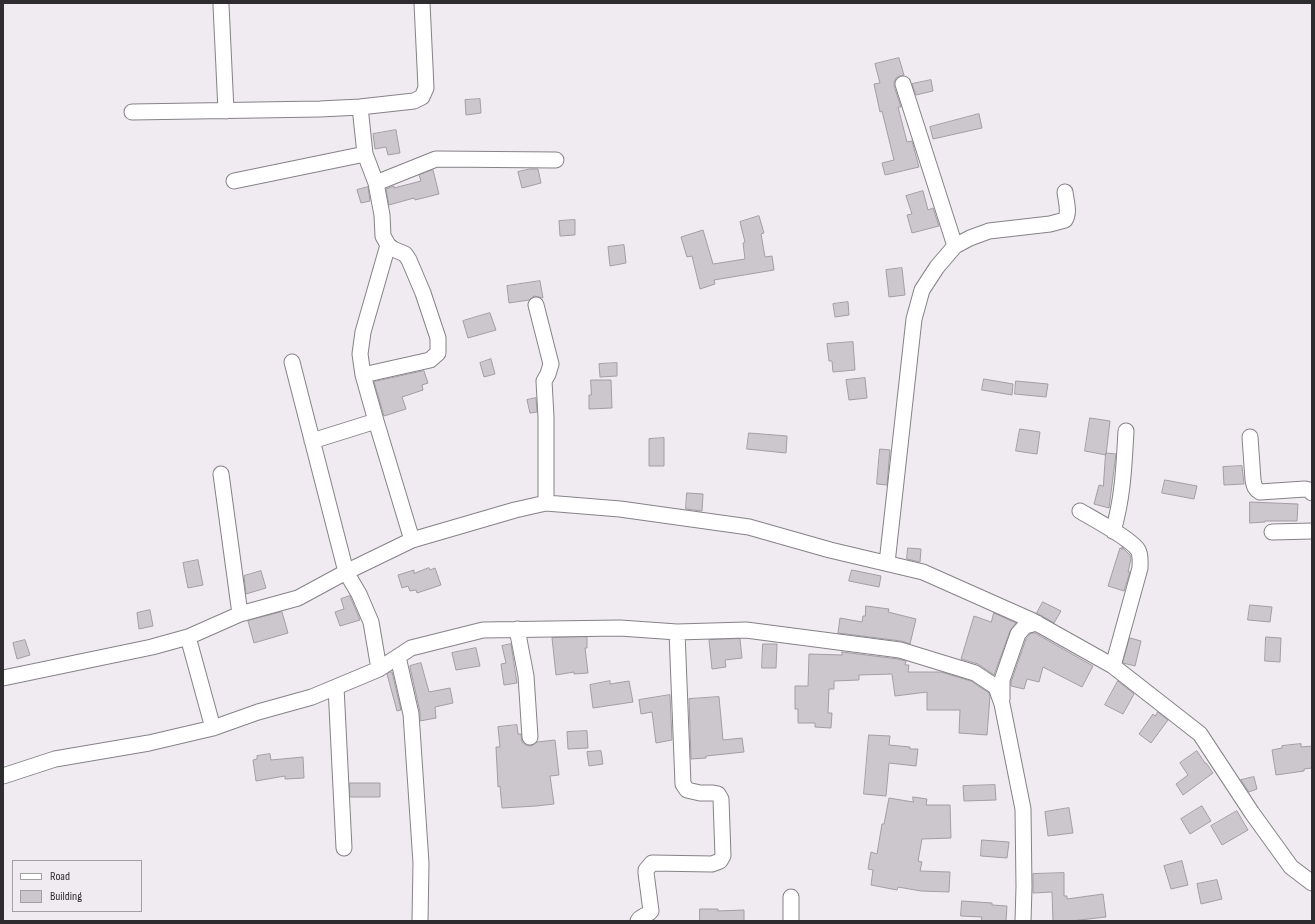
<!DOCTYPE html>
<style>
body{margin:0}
#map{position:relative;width:1315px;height:924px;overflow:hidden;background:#efebf1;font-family:"Sofia Sans Condensed",sans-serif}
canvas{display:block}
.frame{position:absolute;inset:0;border:4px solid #2e2c2f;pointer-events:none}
.legend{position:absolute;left:12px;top:860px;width:130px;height:52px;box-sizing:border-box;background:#efebf1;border:1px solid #a29fa3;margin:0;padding:5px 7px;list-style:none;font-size:12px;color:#2e2c2f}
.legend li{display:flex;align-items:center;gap:8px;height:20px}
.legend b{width:20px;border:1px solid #a29fa3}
</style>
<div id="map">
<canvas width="1315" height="924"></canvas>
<div class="frame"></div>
<ul class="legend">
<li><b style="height:5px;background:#fff"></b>Road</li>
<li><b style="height:11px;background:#cbc7cd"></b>Building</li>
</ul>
</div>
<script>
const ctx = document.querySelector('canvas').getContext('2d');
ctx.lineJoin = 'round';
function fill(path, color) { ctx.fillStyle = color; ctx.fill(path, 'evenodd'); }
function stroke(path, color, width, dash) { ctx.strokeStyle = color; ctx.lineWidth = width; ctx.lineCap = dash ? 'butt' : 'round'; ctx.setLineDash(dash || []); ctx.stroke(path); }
const building = new Path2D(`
 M899,58l5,17 -4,1 -4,2 -2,4v4l7,21h-3l9,35 5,-1 7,26 -34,8 -3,-12 12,-3 -12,-49 -2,1 -6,-28 6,-1 -5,-19z
 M931,80l2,11 -17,4 -4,-11z
 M480,99l1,14 -15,2 -1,-15z
 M979,114l3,14 -49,11 -3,-12z
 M396,130l4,23 -12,2 -2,-8 -11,2 -2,-15z
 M530,169h8l3,14 -19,5 -4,-16z
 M433,170l6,24 -24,6 -1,-2 -25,7 -3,-16 8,-3v2l27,-7 -2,-6z
 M368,187l2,14 -9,2 -4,-13z
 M923,191l5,19 5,-2 6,18 -27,7 -5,-18 5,-1 -6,-18z
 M759,216l5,17 -3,1 4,23 7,-1 2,14 -60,10 1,4 -15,5 -8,-33 -5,1 -6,-20 22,-7 10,34 32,-5 -2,-16 2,-1 -5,-20z
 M575,220v15l-15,1 -1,-15z
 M624,245l2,18 -16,3 -2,-19z
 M902,268l3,27 -16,2 -3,-27z
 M540,281l3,17 -9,-2 -5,4 -20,3 -2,-17z
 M848,302l1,13 -14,2 -2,-13z
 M490,313l6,17 -28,8 -5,-17z
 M853,342l2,28 -22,2 -1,-11h-3l-2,-17z
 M491,359l4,15 -11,3 -4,-14z
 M617,363v13l-17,1 -1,-13z
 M424,371l4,12 -6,2 1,5 -21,7 4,12 -22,7 -10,-34z
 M865,378l2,20 -18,2 -3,-20z
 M984,379l29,5 -1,11 -30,-5z
 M591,380h20l1,28 -23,1v-14h2z
 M1016,381l32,3 -2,13 -31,-3z
 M536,398l1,14 -7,1 -3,-13z
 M1090,418l20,3 -4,34 -21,-4z
 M1020,429l20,3 -3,22 -21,-3z
 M749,433l38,3 -1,17 -39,-4z
 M664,438v28h-15v-27z
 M880,449l10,1 -3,35 -10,-1z
 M1106,453l10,1 -7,54 -15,-4 5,-19 4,1z
 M1242,466l2,18 -20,1 -1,-18z
 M1165,480l32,6 -3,13 -32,-6z
 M687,493l16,1 -1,17 -16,-2z
 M1250,502l48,2 -1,17h-32v1l-15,1z
 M1122,547l8,8 1,4 -3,13h2l-6,19 -16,-5 12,-38 2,1z
 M908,548l13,1 -1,13 -13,-3z
 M198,560l5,25 -15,3 -5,-25z
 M429,568l1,2 5,-2 6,17 -24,8 -1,-3 -6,1 -2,-5 -6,2 -4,-13 16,-5v3z
 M852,570l29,6 -2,11 -30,-6z
 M261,571l5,17 -20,6 -2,-18z
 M350,596l10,24 -20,6 -5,-14 9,-3 -3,-10z
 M1043,602l18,9 -7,12 -17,-10z
 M1250,605l22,2 -2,15 -22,-2z
 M866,606l23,3 -1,3 28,7 -6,25 -9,-3 -63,-8 2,-15 22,4 1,-6h2z
 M150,610l3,16 -14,3 -2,-16z
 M282,612l6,21 -34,10 -6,-22z
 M994,613l22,10 -6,8 -16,44 -16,-11 -17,-5 13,-43 17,6z
 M1035,633l58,33 -11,21 -39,-20 -4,15 -12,-3 -3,10 -13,-3v-4l15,-43 4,-5z
 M587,637v11h-2l3,25 -14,1v-2l-18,3 -4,-37z
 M1266,637l15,1 -1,24 -15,-1z
 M1130,638l11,3 -6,25 -12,-3z
 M740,639l2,19 -17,2 1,7 -14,2 -3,-29z
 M25,640l5,15 -13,4 -4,-16z
 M511,644l6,39 -13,2 -3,-21 5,-1 -4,-17z
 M763,644h14l-1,24h-14z
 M476,648l4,18 -24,4 -4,-17z
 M842,652l56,7 8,2 -1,4h4l-1,7h33l30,9 18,12 1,3 -3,39 -28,-2 1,-23h-33v-18l-32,4 -3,-22 -33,1v5l-25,1v8h-5l-1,24h4l-1,15 -16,-1v-4h-17v-14h-3v-23h13l1,-32 33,1z
 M421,663l8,29 21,-4 3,15 -18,4 1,11 -16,3v-9l-10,-45v-1z
 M390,672h2l9,38 -4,1 -10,-37z
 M610,681v3l19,-3 4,21 -40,6 -3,-23z
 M1118,681l16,13 -11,20 -18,-9z
 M670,695l2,45 -16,3 -4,-31 -11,2 -2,-14z
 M719,697l4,43 19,-2 2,14 -38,4v2l-15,1 -2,-60z
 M1158,712l10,8 -17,23 -12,-9 14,-20 2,2z
 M517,725l1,9h3l1,8 4,3 5,1 6,-4 18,-2 4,35 -9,1 4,28 -18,2 -34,2 -2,-22 -2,1 -2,-40h4l-2,-20z
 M587,731l1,17 -20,1 -1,-17z
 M869,735l21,1 -1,9 21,2v2h8l-2,17 -27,-3 -3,33 -22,-2z
 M1301,744v3l11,-1v22l-8,1v2l-28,4 -4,-25 10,-2v-2z
 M601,751l2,13 -14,2 -2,-14z
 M1197,751l8,12h1l7,10 -30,22 -7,-11 12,-9 -8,-12z
 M270,754l1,6 32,-3 1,21 -19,1v-3l-29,5 -3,-21 4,-1v-3z
 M1254,777l3,12 -8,3 -8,-12z
 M350,783h30v14h-30z
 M995,785l1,15 -32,1 -1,-15z
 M913,797l14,2 -1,6h24l1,33 -29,1 -4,22 4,1 -2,9 30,1 -1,20 -28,-1 -23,-4 -1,3 -26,-5 2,-15 -5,-1 3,-17 6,2 5,-30h2l5,-26 24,4z
 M1202,806l9,15 -21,13 -9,-15z
 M1069,808l4,25 -25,3 -3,-24z
 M1237,811l11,19 -26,15 -11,-19z
 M982,840l27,2 -2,16 -26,-2z
 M1182,861l6,24 -17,4 -7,-23z
 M1064,873v23h3v3l36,-5 3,23 -35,4h-18l-1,-29 -19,1v-19z
 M1217,880l5,19 -21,5 -4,-20z
 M962,901l30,2v2l15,1 -1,15h-25l1,-4 -21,-1z
 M700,909h18v2l26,-1v11h-44z`);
const minor = new Path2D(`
 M221,5l5,106
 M903,84l52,162
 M360,107l5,47 11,29 6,32 1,21 5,9 5,4 12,5 4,6 14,33 15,45v15l-8,7 -67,15
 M132,112l188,-3 40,-2 54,-6 8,-4 4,-9 -4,-85
 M234,181l131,-27
 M376,183l60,-24 120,1
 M388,245l-25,87 -3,22 3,21 13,46 36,119
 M536,305l15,59 -3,10 -4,7 2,36v86
 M292,362l54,210 13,22 12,28 8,47
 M1250,437l3,43c1,6 2,9 7,12l45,-3 4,1 3,3
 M312,441l64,-20
 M221,474l19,140
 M1080,511c12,7 51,28 58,39 3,5 2,12 2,18l-27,98
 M1113,531c10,-33 11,-66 13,-100
 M1272,532l40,-1
 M887,563l27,-244 8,-29 15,-23 18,-21 15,-8 19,-7 61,-7 15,-4c5,-7 1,-19 0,-28
 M517,629l9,47 4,61
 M188,637l25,91
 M398,657l13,57 10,149 -1,58
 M3,678l149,-31 36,-10 52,-23 58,-16 48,-26 66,-32 103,-30 31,-7 74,6 129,18 81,23 93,22 108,48 82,46 87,68 52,79 39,54 21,16
 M336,687l8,161
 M1002,699v-19l16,-46 7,-8 12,-3
 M3,776l52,-17 94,-16 64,-15 45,-16 54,-15 67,-28 32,-21 72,-18 137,-2 57,4 69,-2 154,20 75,23 21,14 6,17 21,105 1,78 -1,34
 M791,897v24
 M638,921c3,-6 10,-5 13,-10l-5,-38v-3l6,-7 60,1 8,-3 3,-5 -2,-57 -3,-5 -5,-1h-13l-13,-3 -4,-6 -6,-152`);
fill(building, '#cbc7cd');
stroke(building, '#a29ea3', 1);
stroke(minor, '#868288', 17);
stroke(minor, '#fff', 15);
</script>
